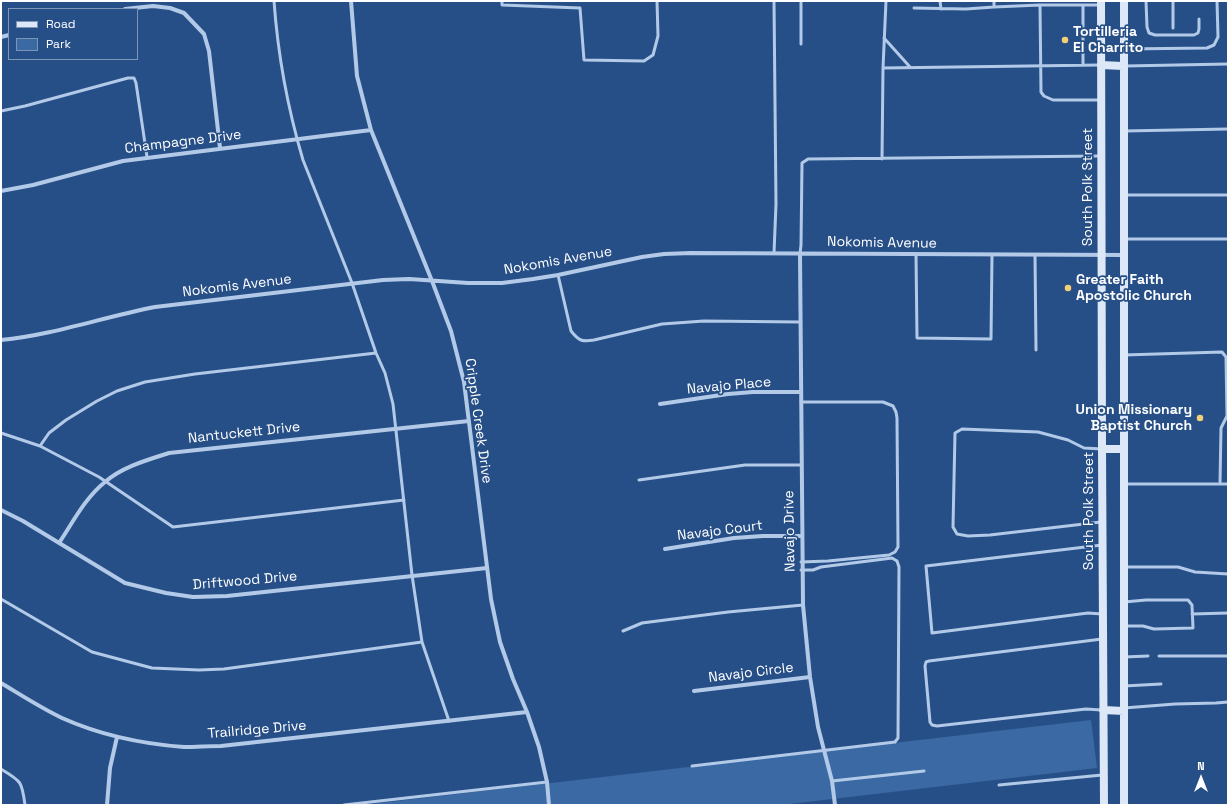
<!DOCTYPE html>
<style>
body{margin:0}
#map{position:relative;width:1229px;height:806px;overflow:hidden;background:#274f87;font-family:"Space Grotesk",sans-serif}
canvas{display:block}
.frame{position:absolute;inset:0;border:2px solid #fff;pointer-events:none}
.legend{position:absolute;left:8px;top:8px;width:130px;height:52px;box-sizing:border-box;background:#274f87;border:1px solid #7d95b7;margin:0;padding:5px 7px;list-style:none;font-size:12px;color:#fff}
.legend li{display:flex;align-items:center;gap:8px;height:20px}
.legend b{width:20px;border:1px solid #7d95b7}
.north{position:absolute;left:1181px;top:758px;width:40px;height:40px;-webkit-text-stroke:3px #274f87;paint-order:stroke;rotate:0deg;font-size:11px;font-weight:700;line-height:16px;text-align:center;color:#fff}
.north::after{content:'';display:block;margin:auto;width:14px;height:18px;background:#fff;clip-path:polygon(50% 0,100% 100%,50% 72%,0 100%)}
</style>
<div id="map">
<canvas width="1229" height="806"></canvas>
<div class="frame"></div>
<ul class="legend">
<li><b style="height:5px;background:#dce8f7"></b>Road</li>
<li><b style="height:11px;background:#3b69a3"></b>Park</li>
</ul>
<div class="north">N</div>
</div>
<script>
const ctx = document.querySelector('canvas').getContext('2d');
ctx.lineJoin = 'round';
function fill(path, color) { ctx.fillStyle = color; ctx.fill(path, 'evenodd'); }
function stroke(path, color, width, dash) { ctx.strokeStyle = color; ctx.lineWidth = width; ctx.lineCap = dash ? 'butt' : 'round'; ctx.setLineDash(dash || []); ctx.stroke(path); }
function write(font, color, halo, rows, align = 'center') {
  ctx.font = font + ' "Space Grotesk",sans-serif'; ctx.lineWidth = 3.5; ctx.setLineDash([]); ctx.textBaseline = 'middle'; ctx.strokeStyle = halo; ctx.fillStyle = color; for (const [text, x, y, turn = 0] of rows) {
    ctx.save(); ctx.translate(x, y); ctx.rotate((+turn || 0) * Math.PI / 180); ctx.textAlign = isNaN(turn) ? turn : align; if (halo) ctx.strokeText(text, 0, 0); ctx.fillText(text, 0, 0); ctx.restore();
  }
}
const green = new Path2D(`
 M1091,720l6,48 -316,37h-418z`);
const lane = new Path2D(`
 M502,1v4l78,3 4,52 60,1 9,-6 5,-19 -1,-35
 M774,1l2,203 -2,49
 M886,1l-3,67 217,-3
 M940,1l1,8
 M994,1v6l46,-2h61
 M1146,1l1,26 2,6 6,2h39l4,-2 1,-4v-10
 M1173,1v27
 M1040,5l1,87 3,4 9,4h48
 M1083,5v60
 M914,8l52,1 28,-2
 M884,38l26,29
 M801,44v-43
 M1125,49l82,-1 7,-3 4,-8 -1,-36
 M1125,66l103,-2
 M1,111l24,-5 103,-28h6l2,5 11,74
 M1124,131l104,-2
 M882,159l1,-91
 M1125,195h103
 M1125,239h103
 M800,254l1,-9 1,-82 6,-4 292,-3
 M916,255l1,83 74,1 1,-84
 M1035,255l1,95
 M558,275l13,56c8,10 11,11 23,9l68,-16 42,-3 96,1
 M376,353l-181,21 -50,8 -28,9 -20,10 -31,19 -17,13 -9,13 59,31 74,50 231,-27
 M1124,355l98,-3 4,5 1,59 -6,12 -1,56
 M801,402h82l10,4 3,6 1,6 1,129 -3,5 -6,3 -61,6 -27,1
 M1,433l39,13
 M639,480l106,-15h56
 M1125,484h103
 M1101,522l-111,13 -22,1 -11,-2 -4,-7 2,-94 7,-4 76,3 30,8 16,8 18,1
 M1125,567h53l17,5 33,2
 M1,599l91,53 60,16 47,2 25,-1 198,-27 -10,-67 -19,-171 -8,-31 -9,-20 -24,-70 -49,-123c-16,-54 -25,-103 -29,-159
 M1124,602l22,-2h42l4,5 1,23 -39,1 -11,-3h-17
 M1102,614l-14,-1 -156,20 -6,-67 176,-21
 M1192,614l36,-1
 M623,631l19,-8 86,-11 75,-7
 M422,642l27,79
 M1159,656h69
 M1124,657l24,-1
 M1124,686l37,-2
 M1124,708l51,-4 41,-1 12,-1
 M1101,710l-15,-1 -149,17 -5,-1 -2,-3 -5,-56 1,-4 3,-1 173,-22
 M692,766l203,-24 3,-4 1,-171 -2,-6 -5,-3 -71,9 -8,3h-12
 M1,769c20,12 21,12 24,36
 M832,781l92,-10
 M999,785l103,-10
 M344,805l203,-23`);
const street = new Path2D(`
 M351,1l6,75 14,54 61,151 19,50 13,51 27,217 9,43 13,37 14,33 12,35 8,35 2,23
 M125,9l28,-3 17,2 14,5 20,21 5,17 11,97
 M1,37l8,-2
 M1,191l32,-6 90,-24 248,-31
 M800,254l3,351 7,72 8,50 14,54 3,24
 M1,340c53,-5 102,-23 154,-33l228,-27 26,-1 59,4h34l31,-4 25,-4 84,-18 22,-3 27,-1 433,2
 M660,404l68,-10 25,-2h48
 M1,510l22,11 102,62 41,10 27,4 34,-1 260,-28
 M59,543c14,-21 26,-45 46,-61 17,-15 42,-22 64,-29l300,-32
 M665,549l69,-11 29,-2h38
 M1,683c20,12 40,25 61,35 38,17 81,26 122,29 12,0 25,-1 37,-1l306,-34
 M694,691l116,-14
 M107,805l3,-37 7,-31`);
const secondary = new Path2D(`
 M1101,1l1,448 2,356
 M1124,1v804
 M1101,65l22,1
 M1102,449h21
 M1103,710l21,1`);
const markers = [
 [1065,40,4,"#f1d078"],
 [1068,288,4,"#f1d078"],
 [1200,418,4,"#f1d078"]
];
const poiNames = [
 ["Tortilleria",1073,32],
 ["El Charrito",1073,48],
 ["Greater Faith",1076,280],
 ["Apostolic Church",1076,296],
 ["Union Missionary",1192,410,"right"],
 ["Baptist Church",1192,426,"right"]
];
const streetNames = [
 ["Champagne Drive",183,142,-7],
 ["South Polk Street",1088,187,-90],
 ["Nokomis Avenue",882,243,1],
 ["Nokomis Avenue",558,261,-10],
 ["Nokomis Avenue",237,286,-7],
 ["Navajo Place",729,386,-5],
 ["Cripple Creek Drive",478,421,82],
 ["Nantuckett Drive",244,433,-6],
 ["South Polk Street",1089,511,-90],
 ["Navajo Court",720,531,-7],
 ["Navajo Drive",790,531,-91],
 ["Driftwood Drive",245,581,-5],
 ["Navajo Circle",751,673,-7],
 ["Trailridge Drive",257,730,-5]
];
fill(green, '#3b69a3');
stroke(lane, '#b2cae8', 3);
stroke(street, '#b2cae8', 4);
stroke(secondary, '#dce8f7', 8);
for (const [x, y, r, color] of markers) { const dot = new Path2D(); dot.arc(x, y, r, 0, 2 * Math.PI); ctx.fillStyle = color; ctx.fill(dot); stroke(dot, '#274f87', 1.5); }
write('bold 14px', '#fff', '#274f87', poiNames, 'left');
write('14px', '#fff', '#274f87', streetNames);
</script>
